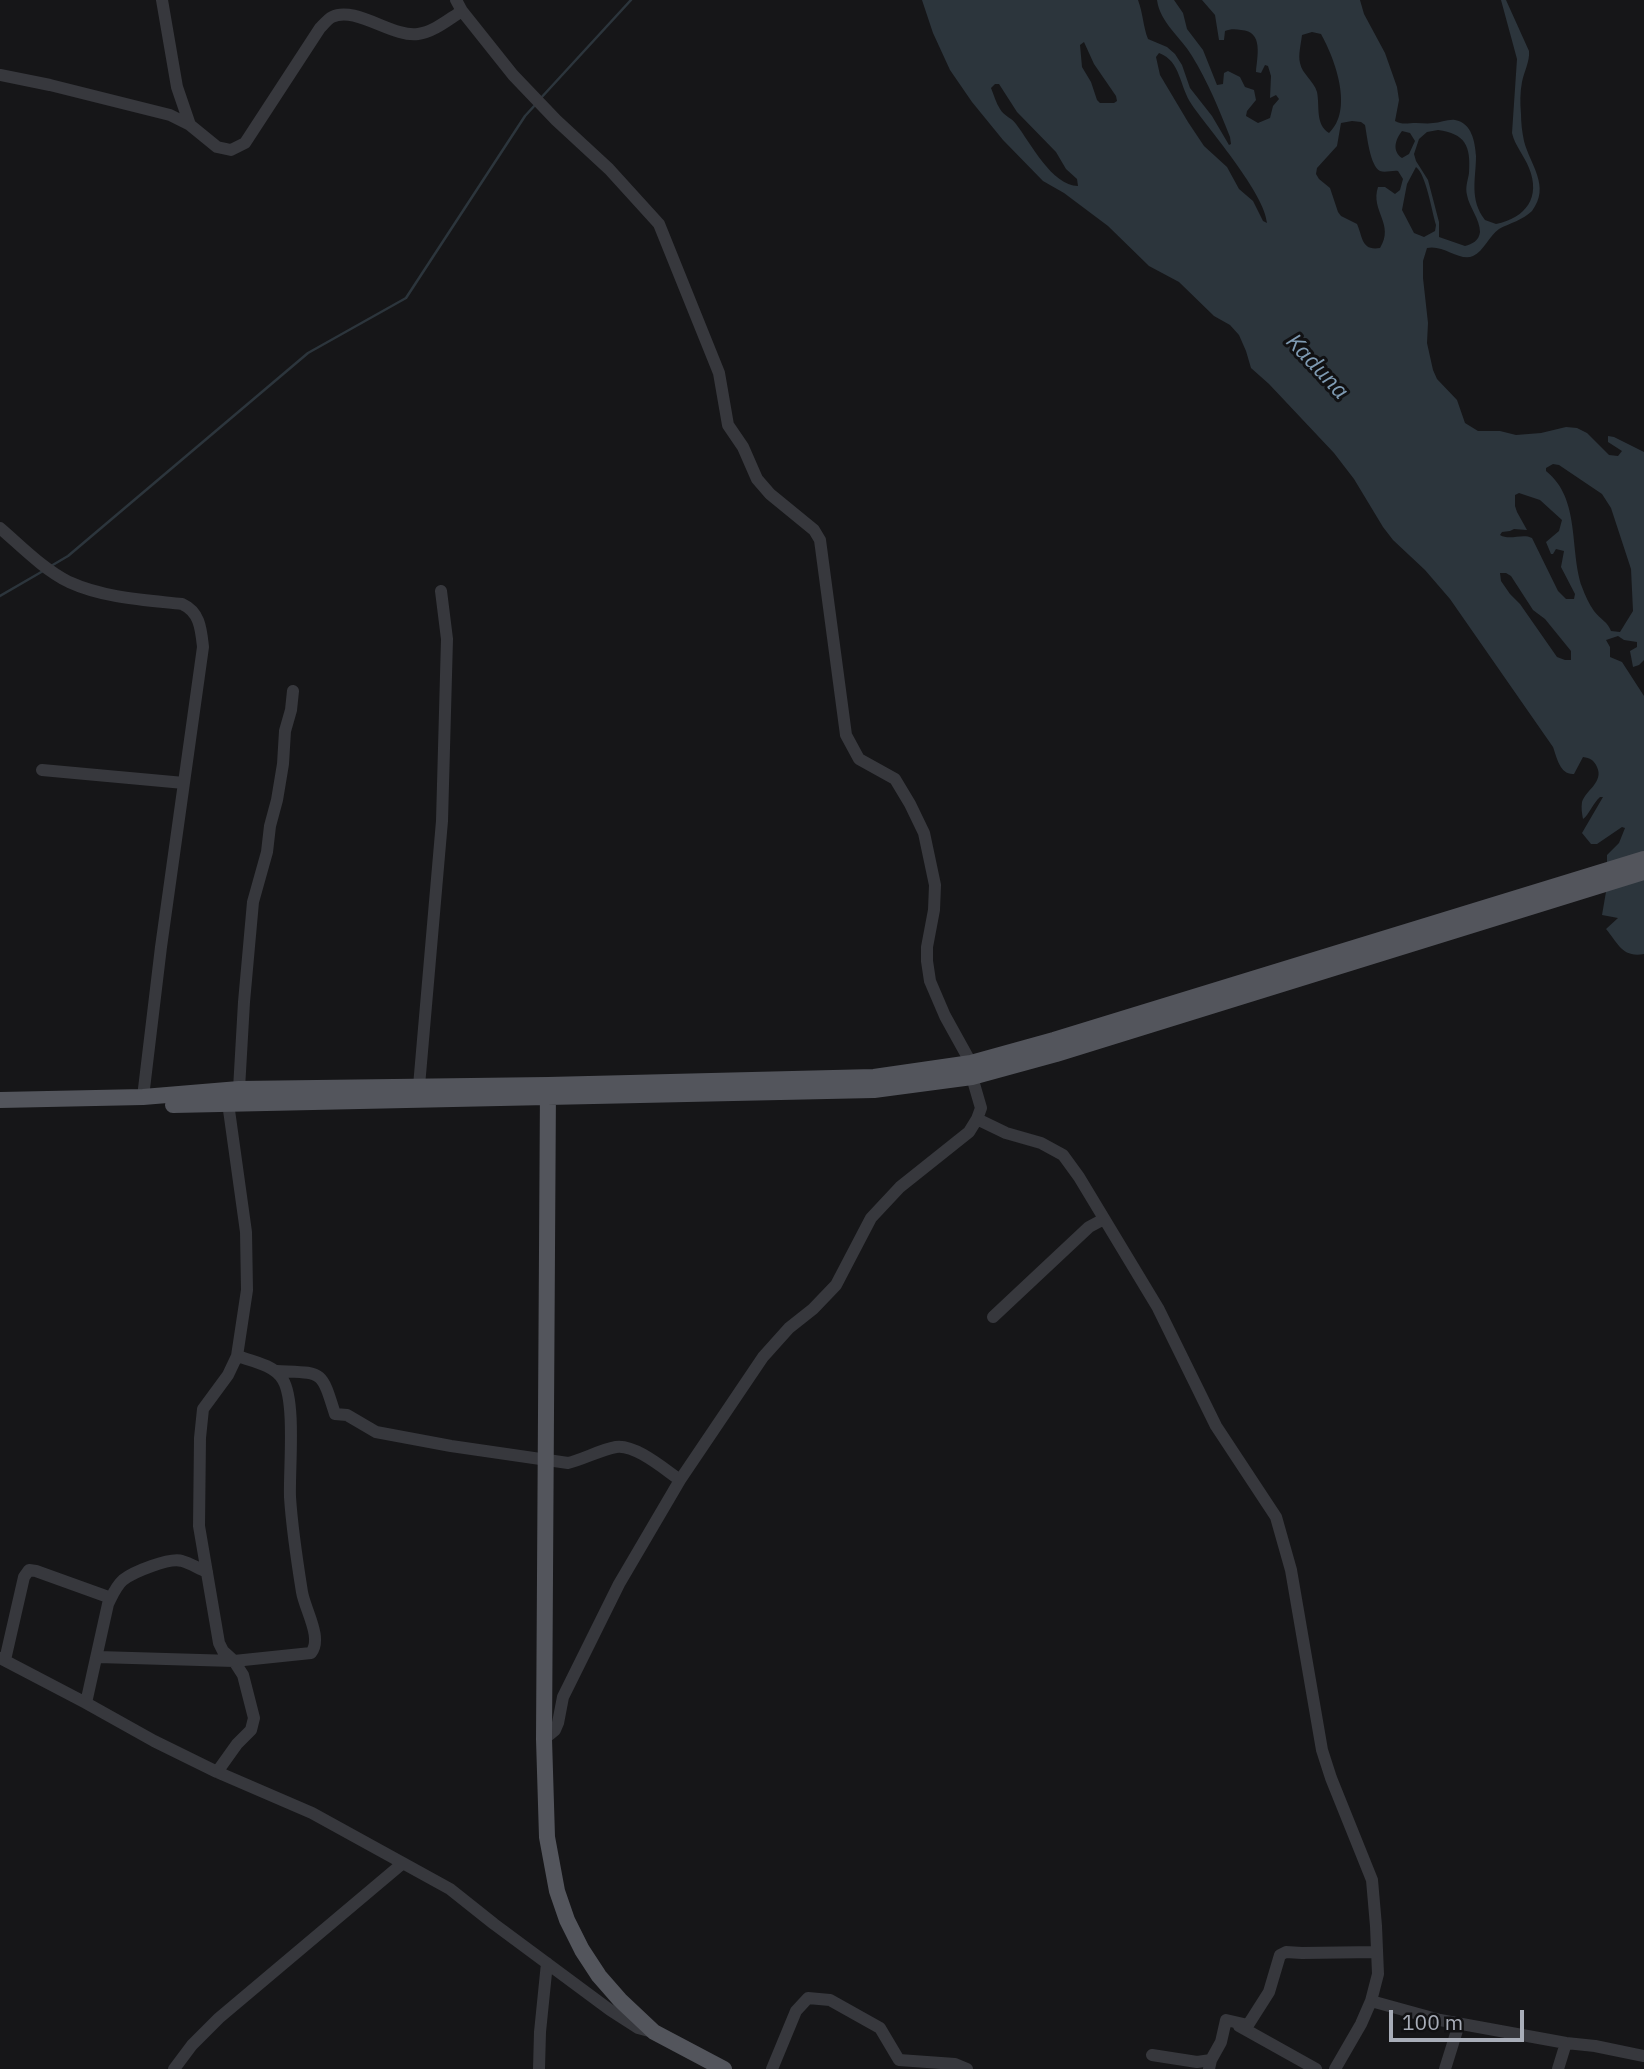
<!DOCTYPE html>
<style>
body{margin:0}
#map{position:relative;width:1644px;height:2069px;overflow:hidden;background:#161618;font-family:"IBM Plex Sans",sans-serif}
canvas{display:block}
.scale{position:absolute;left:1389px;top:2010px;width:135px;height:32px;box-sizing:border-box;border:4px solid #a8adb8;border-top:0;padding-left:9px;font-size:21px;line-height:24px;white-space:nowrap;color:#a8adb8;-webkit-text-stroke:5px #111113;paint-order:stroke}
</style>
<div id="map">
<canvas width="1644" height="2069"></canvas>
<div class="scale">100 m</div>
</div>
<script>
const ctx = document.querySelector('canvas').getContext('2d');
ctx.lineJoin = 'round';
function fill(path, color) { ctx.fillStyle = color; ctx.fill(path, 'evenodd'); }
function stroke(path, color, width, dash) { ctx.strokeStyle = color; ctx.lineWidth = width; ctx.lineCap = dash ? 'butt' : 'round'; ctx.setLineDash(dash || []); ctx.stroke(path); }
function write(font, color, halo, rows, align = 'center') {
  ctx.font = font + ' "IBM Plex Sans",sans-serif'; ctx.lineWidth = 6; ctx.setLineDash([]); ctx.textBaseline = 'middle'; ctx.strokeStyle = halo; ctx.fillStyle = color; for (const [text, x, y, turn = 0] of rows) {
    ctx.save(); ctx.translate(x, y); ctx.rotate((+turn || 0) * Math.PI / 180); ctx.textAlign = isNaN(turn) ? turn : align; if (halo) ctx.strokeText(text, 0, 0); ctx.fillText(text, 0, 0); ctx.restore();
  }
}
const water = new Path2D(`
 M922,0h216c5,13 5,26 10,39l19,8 8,7 7,11 8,23 22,28 17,29 2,-1 -1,-7c-11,-28 -22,-55 -38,-81 -11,-19 -32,-33 -35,-56h17l9,13 4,16 16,21 14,35 6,-1 1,-11 4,-2 12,6 5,10 9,3 2,10 -9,11 -1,5 12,7 12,-5 3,-12 6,-7 -3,-4 -6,3 1,-22 -3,-10 -3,-1 -4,8 -5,-1c1,-15 8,-41 -15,-42 -6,-1 -11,-1 -16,1l-1,9h-5l-4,-25 -13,-15h158l4,14 21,39 12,34 2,13 -4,21c7,4 13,2 21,2 6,0 12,1 17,0 7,0 15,-4 22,-3 17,3 20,22 21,36 0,23 -7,43 9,64l11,4c30,-6 45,-27 33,-56 -5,-13 -14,-22 -17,-35l5,-74 -16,-59h5l23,51c1,10 -5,21 -7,31 -2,10 -2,21 -1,32 0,8 1,18 3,27 6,24 27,45 8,70 -9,9 -22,12 -33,18 -10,7 -15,22 -26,27 -13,6 -30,-12 -46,-8l-4,13v17l5,45 -1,20 6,27 4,9 20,21 8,23 13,8h22l16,4 25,-2 25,-6 11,1 10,5 22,22 9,1 4,-5 -14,-9v-6l6,1 30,15v208l-5,5 -6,2 -3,-16 7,-4v-5l-13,-2 -6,-4 -12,4 4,7v10l12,5 22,34v258c-22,4 -26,-11 -38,-25l12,-11 -16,-3 5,-29v-31l12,-12 6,-15 -3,-1 -25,17h-6l-9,-11 21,-36h-3c-7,6 -11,18 -17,22 -1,-5 -2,-11 -1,-17 4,-12 22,-20 15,-35 -3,-7 -7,-9 -14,-10l-9,17c-14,1 -17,-16 -21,-27l-103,-148 -25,-29 -32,-30 -10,-13 -29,-48 -20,-26 -65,-69 -18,-16 -5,-17 -7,-16 -9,-10 -16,-9 -35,-34 -30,-16 -41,-40 -44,-33 -21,-12 -40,-41 -31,-38 -22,-32 -17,-37zM1312,32l9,2c14,25 33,76 8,99 -14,-9 -9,-26 -12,-41 -3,-11 -15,-18 -17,-29 -2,-8 1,-19 2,-28zM1084,42l10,22 22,32 1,5 -3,2h-14l-3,-3 -6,-18 -9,-15 -2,-22zM1159,53c22,8 20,33 33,52 19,27 73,89 75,118l-4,-2 -10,-20 -14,-12 -12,-22 -23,-21 -16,-24 -28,-47 -4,-18zM995,84h4l18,28 39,40 10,17 11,10 1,7c-26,0 -48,-44 -62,-62 -4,-6 -12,-8 -16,-15 -4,-6 -6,-14 -9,-21zM1352,121l9,1 4,3c2,10 5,41 15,46 5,2 13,-1 18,0l5,8 -3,11 -5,4 -10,-7h-7c-8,24 17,37 2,61 -19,3 -17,-11 -23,-24l-16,-8 -3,-4 -8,-24 -11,-9 -3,-5 1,-6 20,-22 4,-23zM1438,130c27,4 33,15 31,43 -1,7 -4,14 -2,22 2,12 13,24 13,37 -1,9 -8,12 -15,14l-26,-9v-15l-11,-42 -12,-19 -2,-7 5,-15 8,-7zM1402,131l8,2 5,8 -6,13 -7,4c-10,-7 -7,-18 0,-27zM1416,167c10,7 16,45 20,58l-1,6 -11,6 -10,-4 -12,-23 5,-26zM1553,464l6,1 43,29 9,14 20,61 2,42 -13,21 -9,-1c-3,-9 -11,-12 -17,-20 -5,-7 -9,-16 -12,-24 -13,-38 -1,-88 -36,-116v-3zM1519,493l21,7 22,20 -3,11 -13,11 5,12h2l3,-5 8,2 -3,16 14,27 -1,5h-8l-8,-8 -26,-53c-10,-5 -22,3 -32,-3l2,-3 8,-1 4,-2 13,1 -10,-18 -2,-6v-11zM1500,573h6l5,3 22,34 12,9 26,32v9h-6l-8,-3 -37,-53 -10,-10 -9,-13z`);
const stream = new Path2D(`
 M540,99l91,-99
 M51,566l17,-10 240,-203 98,-55 119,-182 11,-12
 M0,596l43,-25`);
const minor = new Path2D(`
 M162,0l15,87 13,38
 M456,0l6,11 51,64 43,45 53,49 50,55 60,149 9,52 15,22 14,32 13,15 44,36 6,10 26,195 13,24 36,20 15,25 14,29 11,52 -1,25 -7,37v14l3,20 15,35 26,47
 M0,75l50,10 120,30 20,10 27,22 14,3 14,-7 75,-115c3,-3 8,-9 12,-11 23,-12 61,21 86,17 16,-2 31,-15 44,-23
 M0,528c21,18 43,41 69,54 35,16 76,18 113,22 18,8 19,25 21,43l-42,300 -18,150
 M42,770l142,13
 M419,1086l23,-265 5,-182 -6,-48
 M239,1089l5,-87 9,-100 14,-50 3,-26 7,-26 6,-36 2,-33 6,-21 2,-19
 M977,1119l29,14 35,10 22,12 16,22 79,131 58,118 60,91 15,53 31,180 9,28 41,102 4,46 2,48 -7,27 -10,23 -26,45
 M993,1317l96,-90 15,-8
 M277,1371c46,2 44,-2 58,43l12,1 29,17 75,14 117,17c16,-4 32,-13 48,-16 19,-3 48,22 64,33
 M98,1657l136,4 77,-8c12,-15 -6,-43 -9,-61 -5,-31 -10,-64 -12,-95 -1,-28 6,-95 -7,-117 -8,-15 -31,-19 -46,-24
 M0,1658l86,45 68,38 63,31 95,41 138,76 44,35 116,86 28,18 15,4
 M5,1660l19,-83 5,-7 7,1 75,27
 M86,1703l22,-99c4,-8 8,-18 15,-24 10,-8 47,-23 59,-19 8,2 17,8 25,11
 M544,1739l11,-9 3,-7 5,-26 56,-113 61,-104 83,-123 26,-29 24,-19 23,-24 35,-67 29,-31 69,-55 8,-13 4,-11 -9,-31
 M217,1772l20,-28 14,-14 3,-12 -11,-43 -9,-14 -11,-10 -4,-8 -20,-117 1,-88 3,-29 25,-34 9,-19 10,-66 -1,-58 -18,-129
 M1371,2001l69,19 126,23 29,3 49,10
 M1239,2026l77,43
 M1152,2055l45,7 14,-2
 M174,2069l18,-24 27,-27 184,-155
 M539,2069l1,-37 7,-69
 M772,2069l24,-58 12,-13 22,2 50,28 19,32 56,4 12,5
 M1209,2069l2,-9 10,-18 5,-22 22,5 21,-33 11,-37 6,-3 16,1 75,-1
 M1445,2069l14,-45
 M1558,2069l8,-26`);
const major = new Path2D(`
 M548,1087l-4,652 3,98 10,54 10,29 15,30 17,26 21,24 34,32 70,37
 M0,1100l143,-3 96,-8 309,-4 326,-8 97,-14 83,-23 590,-181
 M173,1105l701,-15 98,-13 84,-23 588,-182`);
const waterNames = [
 ["Kaduna",1317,367,47]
];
fill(water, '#2c353c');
stroke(stream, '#2c353c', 2.5);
stroke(minor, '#37383d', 12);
stroke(major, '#53555c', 16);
write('italic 23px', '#7f9bb3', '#111113', waterNames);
</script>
